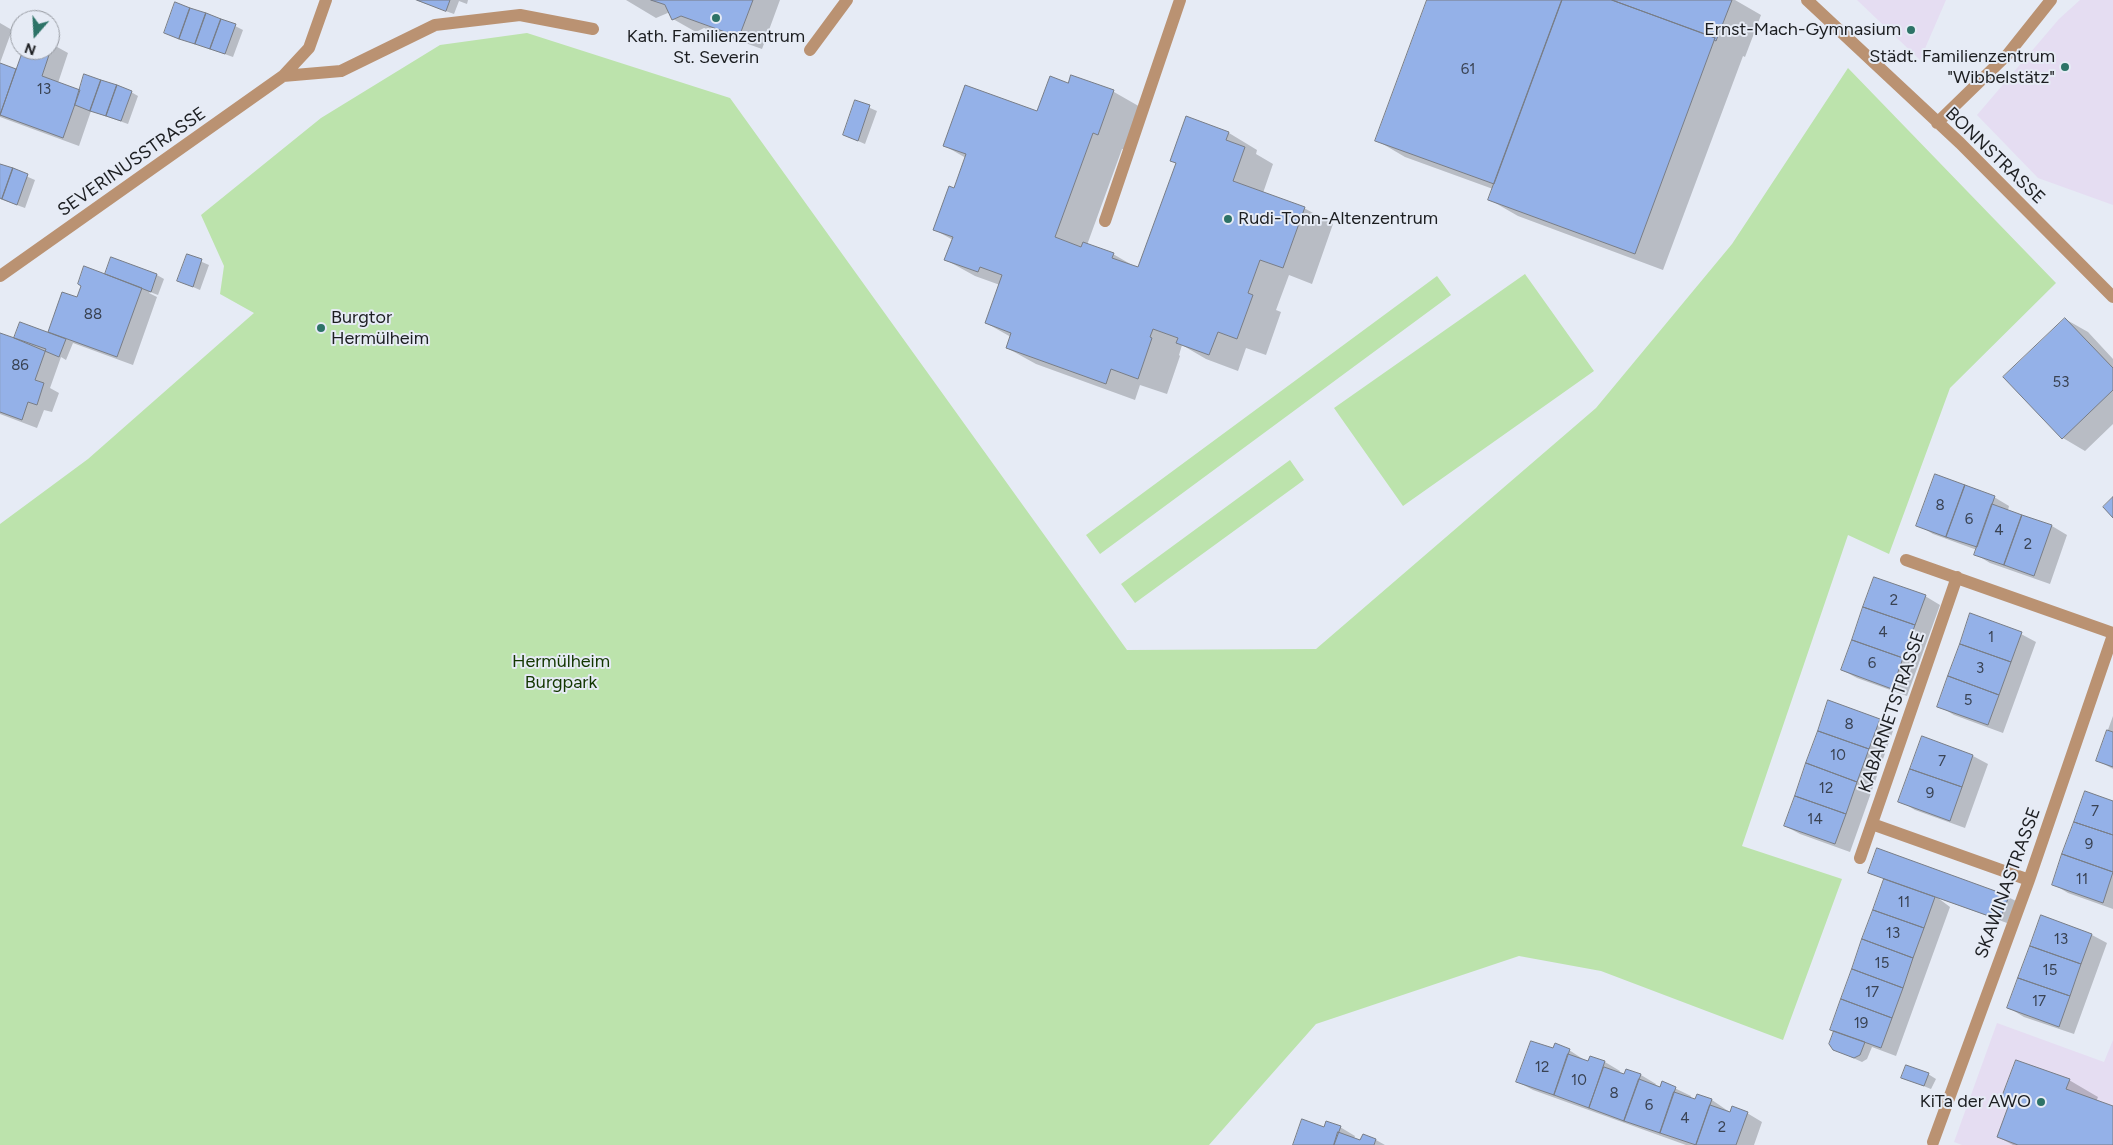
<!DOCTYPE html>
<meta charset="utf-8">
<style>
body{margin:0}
#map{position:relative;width:2113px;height:1145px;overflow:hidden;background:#e6ebf5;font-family:Figtree,sans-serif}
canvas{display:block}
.north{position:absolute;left:10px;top:10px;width:50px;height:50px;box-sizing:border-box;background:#e6ebf5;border:1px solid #9599a0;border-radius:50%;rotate:199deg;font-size:14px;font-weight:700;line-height:20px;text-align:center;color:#1c1e21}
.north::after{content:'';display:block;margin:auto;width:18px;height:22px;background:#2d7367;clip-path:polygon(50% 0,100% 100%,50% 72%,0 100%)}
</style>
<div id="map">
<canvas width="2113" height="1145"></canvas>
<div class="north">N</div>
</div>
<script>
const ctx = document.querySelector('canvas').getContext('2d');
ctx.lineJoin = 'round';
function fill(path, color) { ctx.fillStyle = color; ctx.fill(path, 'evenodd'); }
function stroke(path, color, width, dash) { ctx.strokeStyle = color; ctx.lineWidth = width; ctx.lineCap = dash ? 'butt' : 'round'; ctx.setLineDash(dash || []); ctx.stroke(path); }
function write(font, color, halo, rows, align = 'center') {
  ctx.font = font + ' Figtree,sans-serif'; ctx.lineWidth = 4; ctx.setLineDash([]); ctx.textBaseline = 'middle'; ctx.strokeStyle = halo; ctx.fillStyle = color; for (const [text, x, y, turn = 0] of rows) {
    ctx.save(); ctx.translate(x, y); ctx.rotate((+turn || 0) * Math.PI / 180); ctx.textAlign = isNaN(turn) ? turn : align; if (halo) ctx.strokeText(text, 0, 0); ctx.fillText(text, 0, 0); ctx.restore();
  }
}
const education = new Path2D(`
 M1857,0h89l-26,60z
 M2080,0h33v205l-75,-27 -61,-63 82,-96z
 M1997,1023l107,39 9,-22v105h-151l-8,-3z`);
const green = new Path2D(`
 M527,33l203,65 397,552 189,-1 280,-241 136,-164 116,-176 208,215 -106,105 -61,166 -41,-19 -106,311 100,33 -59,161 -182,-69 -82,-15 -203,68 -107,121h-1209v-621l88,-65 166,-146 -34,-19 4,-28 -23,-51 120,-97 119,-73z
 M1525,274l69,97 -191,135 -69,-98z
 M1437,276l14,19 -351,259 -14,-19z
 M1290,460l14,20 -169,123 -14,-19z`);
const shadow = new Path2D(`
 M415,0h53l-1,4 -8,-3 -5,13z
 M626,0h154l-18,49 -58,-21 -8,4 -23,-13 -3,-7 -14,6z
 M1428,0h307l26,15 -16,42 -2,-1 -80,214 -145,-54 -28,-16 3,-11 -88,-32 -29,-17z
 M0,23l12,7 -12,33z
 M235,26l8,4 -10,27 -60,-21z
 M50,43l18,10 -10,30 22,8 51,1 7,4 -10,28 -37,-13 -12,35 -79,-29v-53l17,6 8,-20h25z
 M1072,77l42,15 28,16 -15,42 -5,-1 -35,96 26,9 26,15 90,-136 28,17 -1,4 17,10 -10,29 41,15 29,16 -21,60 -23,-9 -13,35 5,2 -15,43 -20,-7 -8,23 -32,-12 -24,-14 -3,10 1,1 -13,38 -27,-9 -5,15 -99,-36 -29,-16 4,-11 -25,-14 14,-38 -25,-9 -29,-16 7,-20 -18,-10 20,-41 11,-31 -21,-12 93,-34 31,-27z
 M856,102l21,9 -12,33 -21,-9z
 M0,165l35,15 -10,28 -25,-9z
 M188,256l21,9 -9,25 -21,-9z
 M157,275l7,4 -6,16 -8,-3 -1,1 8,4 -24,68 -60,-22 -7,17 -5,-3 -11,31 9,5 -7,19 -8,-2 -7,18 -37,-14v-80l15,6 40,-4 -6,-5 29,-32 28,-23z
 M2065,319l23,13 25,27v65l-28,27 -22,-13z
 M1994,497l15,9 -1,4 44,16 15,9 -17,49 -60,-21 -15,-9 2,-4 -44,-16 -15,-9z
 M1925,596l15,9 -33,91 -50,-18 -15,-8z
 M2021,634l15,8 -33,91 -49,-18 -15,-9z
 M2113,716v53l-16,-9z
 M1879,720l15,8 -44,124 -50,-18 -15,-8z
 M1973,756l15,8 -23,64 -50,-18 -15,-9z
 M2113,803v106l-45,-16 -15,-9z
 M1885,879l123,18 8,4 -9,22 -69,-25 12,9 -54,149 -24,-9 -5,12 -5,3 -29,-13 2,-17 -4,-3z
 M2092,935l15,8 -33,91 -50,-17 -15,-9z
 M1554,1050h15l20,13 2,-6 14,5 15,9 -1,3 6,2 16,-1 15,9 -1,2 5,2 2,-6 29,14 -1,3 6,2 2,-6 14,5 19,13h16l15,9 -8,23h-68l-153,-55 -15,-8z
 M1928,1074l8,5 -5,10 -28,-11z
 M2069,1080l29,17 -2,5 17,6v37h-100l-15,-8 11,-28 -8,-5z
 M1340,1127l15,9 -1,3 7,3 15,-2 9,5h-91l30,-17z`);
const building = new Path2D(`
 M417,0h33l-4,11z
 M651,0h102l-14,37 -58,-21 -9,4 -7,-15z
 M1427,0h135l-68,184 -119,-43z
 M1562,0h50l103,38 -80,216 -147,-54z
 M1612,0h120l-16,41 -2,-1 1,-2z
 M175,2l15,6 -11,31 -15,-6z
 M190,8l16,5 -11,31 -16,-5z
 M206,13l15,6 -11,30 -15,-5z
 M221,19l15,5 -11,30 -15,-5z
 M50,42l3,1 -11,33 38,14 -17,48 -63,-23 23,-65h27z
 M0,63l16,6 -16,46z
 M84,74l17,6 -11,31 -15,-6z
 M1071,75l43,15 -16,45 -5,-2 -38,104 26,10 2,-5 31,11 -2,5 26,9 38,-104 -6,-2 16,-45 43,16 -3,8 19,7 -12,34 72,26 -22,61 -23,-8 -12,33 5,2 -16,44 -19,-7 -9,23 -33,-12 2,-5 -25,-9 -3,8 2,1 -14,41 -27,-10 -5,15 -100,-36 5,-15 -26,-10 17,-48 -22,-8 -2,5 -34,-12 9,-23 -20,-7 16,-44 5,2 12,-34 -23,-8 22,-61 72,26 13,-35 18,7z
 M101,80l16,5 -11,31 -16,-5z
 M117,85l15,6 -11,30 -15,-5z
 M855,100l15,5 -12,36 -15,-6z
 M0,164l13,4 -11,31 -2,-1z
 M13,168l15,6 -11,31 -15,-6z
 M187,254l15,5 -9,28 -16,-6z
 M111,257l46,17 -6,18 -46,-18z
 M84,266l58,22 -25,69 -69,-25 14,-40 15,5 4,-11 -3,-2z
 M2065,318l48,50v22l-51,49 -59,-62z
 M20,322l46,17 -7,18 -45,-19z
 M0,333l46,16 -11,31 9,3 -7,22 -9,-3 -6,18 -22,-8z
 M1935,474l30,11 -19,52 -30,-11z
 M1965,485l30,11 -18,51 -31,-10z
 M2113,497v21l-10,-11z
 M1992,504l30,11 -18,50 -30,-10z
 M2022,515l30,10 -18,51 -30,-11z
 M1874,577l52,18 -11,30 -52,-18z
 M1863,607l52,18 -12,33 -51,-18z
 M1970,613l52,19 -11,30 -51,-18z
 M1852,640l51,18 -11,31 -51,-19z
 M1960,644l51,18 -12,33 -51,-19z
 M1948,676l51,19 -11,30 -51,-18z
 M1828,700l52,19 -11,30 -51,-18z
 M2107,730l6,2v35l-17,-6z
 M1818,731l51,18 -12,33 -51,-19z
 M1922,736l51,19 -11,32 -52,-18z
 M1806,763l51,19 -11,32 -51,-18z
 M1910,769l52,18 -12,34 -52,-19z
 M2085,791l28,10v34l-39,-13z
 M1795,796l51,18 -11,30 -51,-18z
 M2074,822l39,13v37l-51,-18z
 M1877,848l132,48 -9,24 -132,-47z
 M2062,854l51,18 -10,31 -51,-18z
 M1884,879l51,18 -11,31 -51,-18z
 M1873,910l51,18 -11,30 -51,-19z
 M2041,915l51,19 -11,30 -51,-18z
 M1862,939l51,19 -10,30 -51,-19z
 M2030,946l51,18 -11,32 -52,-18z
 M1852,969l51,19 -11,30 -51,-19z
 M2018,978l52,18 -11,31 -52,-19z
 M1841,999l51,19 -11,30 -51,-18z
 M1834,1031l31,11 -5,13 -6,3 -21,-8 -4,-6z
 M1531,1041l22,7 2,-5 15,6 -16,46 -38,-13z
 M1568,1054l20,7 2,-5 15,5 -16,47 -35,-13z
 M2016,1060l54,19 -4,10 47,17v39h-95l-21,-8 11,-30 -9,-2z
 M1906,1065l23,8 -5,13 -23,-8z
 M1604,1067l20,7 2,-5 15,5 -17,47 -35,-13z
 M1639,1079l21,8 2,-6 14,6 -16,46 -36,-12z
 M1674,1092l21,7 2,-5 15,5 -16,46 -36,-12z
 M1710,1105l20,7 2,-6 16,6 -12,33h-40z
 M1302,1119l22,8 2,-6 15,5 -7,19h-41z
 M1338,1132l22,8 3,-6 13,5 -2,6h-40z`);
const minor = new Path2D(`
 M1807,0l153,143 153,154
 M810,50l37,-50
 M283,76l58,-5 94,-46 85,-10 73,14
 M1937,123l71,-69 43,-54
 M1105,221l75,-221
 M0,276l283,-200 26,-28 17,-48
 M1906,560l207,73
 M1872,824l157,56
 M1860,858l97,-281
 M1933,1142l96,-262 84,-245`);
const markers = [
 [716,18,5,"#2d7367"],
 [1911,30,5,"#2d7367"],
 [2065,67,5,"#2d7367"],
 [1228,219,5,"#2d7367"],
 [321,328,5,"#2d7367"],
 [2041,1102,5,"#2d7367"]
];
const numberNames = [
 ["61",1468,70],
 ["13",44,90],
 ["88",93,315],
 ["86",20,366],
 ["53",2061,383],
 ["8",1940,506],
 ["6",1969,520],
 ["4",1999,531],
 ["2",2028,545],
 ["2",1894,601],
 ["4",1883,633],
 ["1",1991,638],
 ["6",1872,664],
 ["3",1980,669],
 ["5",1968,701],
 ["8",1849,725],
 ["10",1838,756],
 ["7",1942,762],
 ["12",1826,789],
 ["9",1930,794],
 ["7",2095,812],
 ["14",1815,820],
 ["9",2089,845],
 ["11",2082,880],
 ["11",1904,903],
 ["13",1893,934],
 ["13",2061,940],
 ["15",1882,964],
 ["15",2050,971],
 ["17",1872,993],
 ["17",2039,1002],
 ["19",1861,1024],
 ["12",1542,1068],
 ["10",1579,1081],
 ["8",1614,1094],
 ["6",1649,1106],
 ["4",1685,1119],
 ["2",1722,1128]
];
const poiNames = [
 ["Ernst-Mach-Gymnasium",1901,30],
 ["Kath. Familienzentrum",716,37,"center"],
 ["St. Severin",716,58,"center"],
 ["Städt. Familienzentrum",2055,57],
 ["\"Wibbelstätz\"",2055,78],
 ["Rudi-Tonn-Altenzentrum",1238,219,"left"],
 ["Burgtor",331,318,"left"],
 ["Hermülheim",331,339,"left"],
 ["KiTa der AWO",2031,1102]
];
const streetNames = [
 ["BONNSTRASSE",1995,156,44],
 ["SEVERINUSSTRASSE",132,162,-35],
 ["KABARNETSTRASSE",1892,712,-71],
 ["SKAWINASTRASSE",2008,883,-70]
];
const parkNames = [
 ["Hermülheim",561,662],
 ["Burgpark",561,683]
];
fill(education, '#e5ddf2');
fill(green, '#bce3ac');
fill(shadow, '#0003');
fill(building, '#94b1e8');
stroke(building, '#787d86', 1);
stroke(minor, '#ba9272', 12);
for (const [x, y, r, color] of markers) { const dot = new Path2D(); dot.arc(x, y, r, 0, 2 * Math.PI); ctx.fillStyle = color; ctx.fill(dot); stroke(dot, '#e6ebf5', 2); }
write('15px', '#3a4353', null, numberNames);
write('18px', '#1c1e21', '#e6ebf5', poiNames, 'right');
write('18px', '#1c1e21', '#e6ebf5', streetNames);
write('18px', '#133700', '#e6ebf5', parkNames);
</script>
